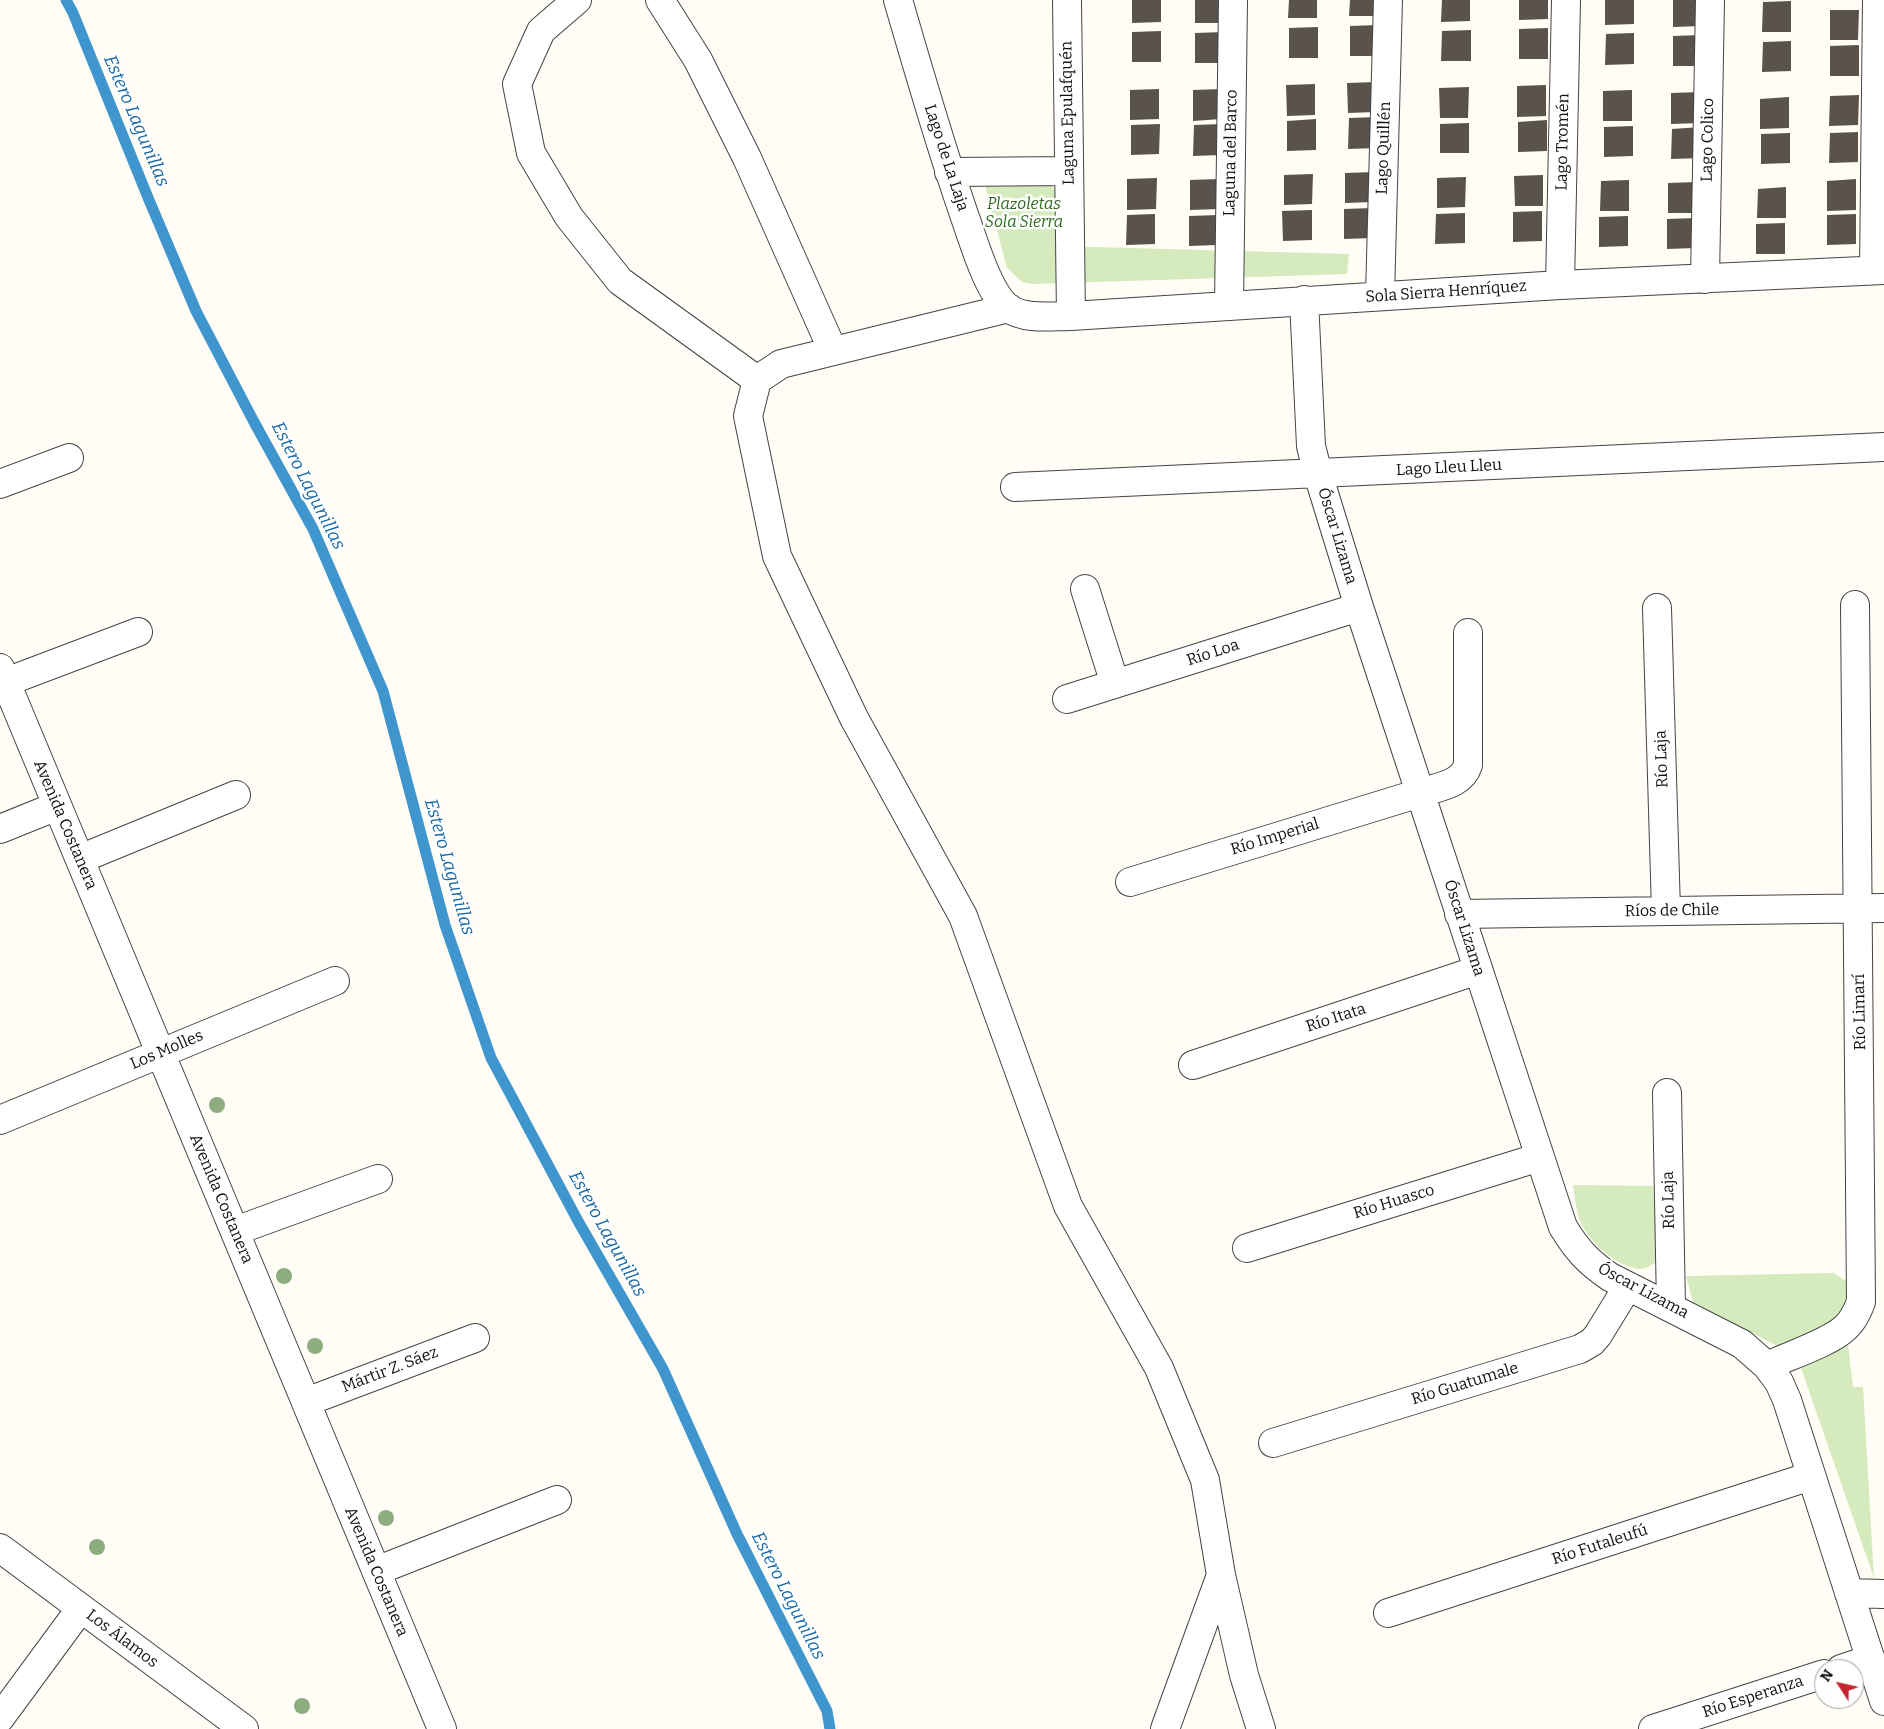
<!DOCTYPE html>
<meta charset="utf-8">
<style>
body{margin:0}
#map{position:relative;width:1884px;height:1729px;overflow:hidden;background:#fffdf5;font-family:Bitter,serif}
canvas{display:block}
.north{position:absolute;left:1814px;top:1659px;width:50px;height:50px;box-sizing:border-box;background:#fff;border:1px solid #a0a0a0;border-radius:50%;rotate:305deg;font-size:14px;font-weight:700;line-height:20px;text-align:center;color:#111}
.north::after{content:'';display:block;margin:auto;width:18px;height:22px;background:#c4262e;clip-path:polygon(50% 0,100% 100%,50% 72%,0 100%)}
</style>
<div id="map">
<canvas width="1884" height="1729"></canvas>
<div class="north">N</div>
</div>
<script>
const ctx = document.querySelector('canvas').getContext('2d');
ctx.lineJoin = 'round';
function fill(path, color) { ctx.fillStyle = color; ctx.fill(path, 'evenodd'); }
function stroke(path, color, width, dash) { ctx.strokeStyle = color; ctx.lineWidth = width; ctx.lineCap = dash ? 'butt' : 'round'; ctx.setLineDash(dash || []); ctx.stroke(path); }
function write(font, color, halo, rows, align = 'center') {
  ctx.font = font + ' Bitter,serif'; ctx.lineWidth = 5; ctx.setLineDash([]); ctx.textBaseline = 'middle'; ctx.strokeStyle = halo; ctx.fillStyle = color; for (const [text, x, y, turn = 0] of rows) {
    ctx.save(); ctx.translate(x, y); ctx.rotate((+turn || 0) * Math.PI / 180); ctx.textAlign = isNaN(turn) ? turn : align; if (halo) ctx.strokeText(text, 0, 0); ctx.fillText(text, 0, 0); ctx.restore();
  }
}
const green = new Path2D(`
 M1047,183l8,7 1,56 293,8 -2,20 -314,10 -11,-2 -15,-14 -22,-83z
 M1573,1185l80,1 4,71 -2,6c-4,2 -9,6 -14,6 -23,-1 -51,-26 -60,-46 -5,-11 -6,-26 -8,-38z
 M1834,1273l17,12 -6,30 -62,34 -90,-47 -7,-26z
 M1848,1344l5,43h10l11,191 -73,-210 6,-12 25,-11z`);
const stream = new Path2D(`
 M66,0l7,13 76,187 47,111 58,111 59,107 70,162 62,234 46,133 87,163 85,148 74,165 90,177 3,18`);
const building = new Path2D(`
 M1132,0h29v22l-29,1z
 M1195,0h29v23h-29z
 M1289,0h28v18h-29z
 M1350,0h28v16h-29z
 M1442,0h28v21l-29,1z
 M1519,0h29v19l-29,1z
 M1605,0h29v24l-29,1z
 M1673,0h29v26l-29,1z
 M1791,1v31h-29l1,-30z
 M1830,10h29l-1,30h-28z
 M1379,25l-1,31h-28v-30z
 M1318,27v31h-29v-30z
 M1548,28v31h-29v-30z
 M1471,30v31h-30l1,-30z
 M1161,31v31h-29v-30z
 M1224,32v31h-29v-30z
 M1634,33v31l-29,1 1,-31z
 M1702,35v31h-29v-30z
 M1791,41v30l-29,1 1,-30z
 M1859,45v31h-29v-30z
 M1377,82l-1,30 -28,1 -1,-30z
 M1315,84v31l-28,1 -1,-31z
 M1546,85v31l-29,1v-31z
 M1469,87l-1,31h-28l-1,-30z
 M1159,89v30l-29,1v-30z
 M1221,89v30l-28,2v-31z
 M1632,90v31h-29v-30z
 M1700,92v31l-29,1v-31z
 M1859,95l-1,30 -29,1 1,-30z
 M1789,97v31l-29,1v-30z
 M1377,117v31l-29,1 1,-31z
 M1316,119v31l-29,1v-30z
 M1547,120v31l-29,1v-30z
 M1469,123v30h-29v-29z
 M1160,124l-1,30 -28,1v-30z
 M1222,124v31l-29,1 1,-31z
 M1633,126v30l-29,1v-30z
 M1701,127v31l-30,1 1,-30z
 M1858,132v30l-29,1 1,-30z
 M1790,133v30l-29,1v-30z
 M1374,172l-1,30 -28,1v-30z
 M1313,174l-1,30 -28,1v-30z
 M1543,175v31h-28l-1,-30z
 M1466,177l-1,30 -28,1v-30z
 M1157,178l-1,31 -29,1v-31z
 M1219,179v30l-29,1v-30z
 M1856,179v31l-29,1v-30z
 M1629,180v31h-29l1,-30z
 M1697,182v31h-29v-30z
 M1786,187v31h-29l1,-29z
 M1373,208v30l-29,1v-30z
 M1312,210v30l-29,1 -1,-30z
 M1542,211v30l-29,1v-30z
 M1465,213v30l-30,1 1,-30z
 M1155,214v30l-29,1 1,-30z
 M1856,214v30l-29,1v-30z
 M1218,215l-1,30 -28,1v-30z
 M1628,216v30l-29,1v-30z
 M1696,218l-1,30 -28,1v-30z
 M1785,223v31h-29v-30z`);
const minor = new Path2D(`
 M577,0l-36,31 -24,53 14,69 38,64 51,64 137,99
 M660,0l38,60 49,98 86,193
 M898,0c22,75 43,149 69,223 8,23 22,70 41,85 17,12 43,8 63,8l489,-31 324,-15
 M1067,0l4,316
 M949,172l120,-1
 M1874,270l3,-270
 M1705,279l5,-279
 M1560,285l6,-285
 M1380,296l8,-296
 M1304,300l7,146 7,28 41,133 204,620c14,23 25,35 47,50l132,67 25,22 12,16 8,18 97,301
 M1229,306l4,-306
 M1009,308l-228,56 -24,16 -9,36 29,140 77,162 109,198 105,290 91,162 46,112 16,95 23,100 17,54
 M0,484l69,-26
 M1015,487l869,-40
 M1085,589l30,95
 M1657,608l9,303
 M0,668l442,1061
 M6,682l132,-50
 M1067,699l292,-92
 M0,829l57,-23
 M80,859l156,-64
 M1130,882l290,-89c17,-6 42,-8 48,-28v-132
 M1459,914l425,-6
 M1193,1065l285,-95
 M1667,1093l4,214
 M0,1120l335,-139
 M235,1231l143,-52
 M1247,1248l293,-91
 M1767,1366c21,-10 62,-23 78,-38 8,-7 12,-16 16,-26l-6,-697
 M306,1402l169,-64
 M1273,1443l307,-94 12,-7 6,-7 30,-49
 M0,1548l244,181
 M376,1571l181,-71
 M1849,1593l35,1
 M1388,1613l423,-137
 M1841,1669l30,-10
 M0,1718l81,-110
 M1165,1729l56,-154
 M1653,1729l171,-55`);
const trees = [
 [217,1105],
 [284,1276],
 [315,1346],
 [386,1518],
 [97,1547],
 [302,1706]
];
const streetNames = [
 ["Laguna Epulafquén",1068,113,-91],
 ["Lago Colico",1708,140,-89],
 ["Lago Tromén",1563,142,-89],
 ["Lago Quillén",1384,148,-88],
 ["Laguna del Barco",1231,153,-89],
 ["Lago de La Laja",946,158,72],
 ["Sola Sierra Henríquez",1446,292,-4],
 ["Lago Lleu Lleu",1449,468,-3],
 ["Óscar Lizama",1337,536,73],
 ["Río Loa",1213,653,-18],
 ["Río Laja",1662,759,-92],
 ["Avenida Costanera",65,825,67],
 ["Río Imperial",1275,837,-17],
 ["Ríos de Chile",1672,911,-1],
 ["Óscar Lizama",1464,928,72],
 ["Río Limarí",1860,1012,-91],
 ["Río Itata",1336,1018,-18],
 ["Los Molles",167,1050,-23],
 ["Avenida Costanera",221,1199,67],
 ["Río Laja",1669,1200,-91],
 ["Río Huasco",1394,1202,-17],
 ["Óscar Lizama",1643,1291,28],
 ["Mártir Z. Sáez",390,1370,-21],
 ["Río Guatumale",1465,1384,-17],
 ["Río Futaleufú",1600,1545,-18],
 ["Avenida Costanera",376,1572,67],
 ["Los Álamos",122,1639,37],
 ["Río Esperanza",1753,1697,-18]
];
const parkNames = [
 ["Plazoletas",1024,205],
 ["Sola Sierra",1024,223]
];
const waterNames = [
 ["Estero Lagunillas",136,121,67],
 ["Estero Lagunillas",308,486,63],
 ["Estero Lagunillas",449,867,74],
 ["Estero Lagunillas",607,1234,61],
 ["Estero Lagunillas",788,1596,63]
];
fill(green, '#d5ebbd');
stroke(stream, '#3f96cf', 11);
fill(building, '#5a524d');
stroke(minor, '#444', 30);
stroke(minor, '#fff', 28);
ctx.fillStyle = '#8dad7f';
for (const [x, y] of trees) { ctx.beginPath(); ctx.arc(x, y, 8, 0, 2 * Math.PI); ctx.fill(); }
write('16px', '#111', '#fff', streetNames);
write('italic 16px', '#2f6b1f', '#fff', parkNames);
write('italic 18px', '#1768a6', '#fff', waterNames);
</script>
